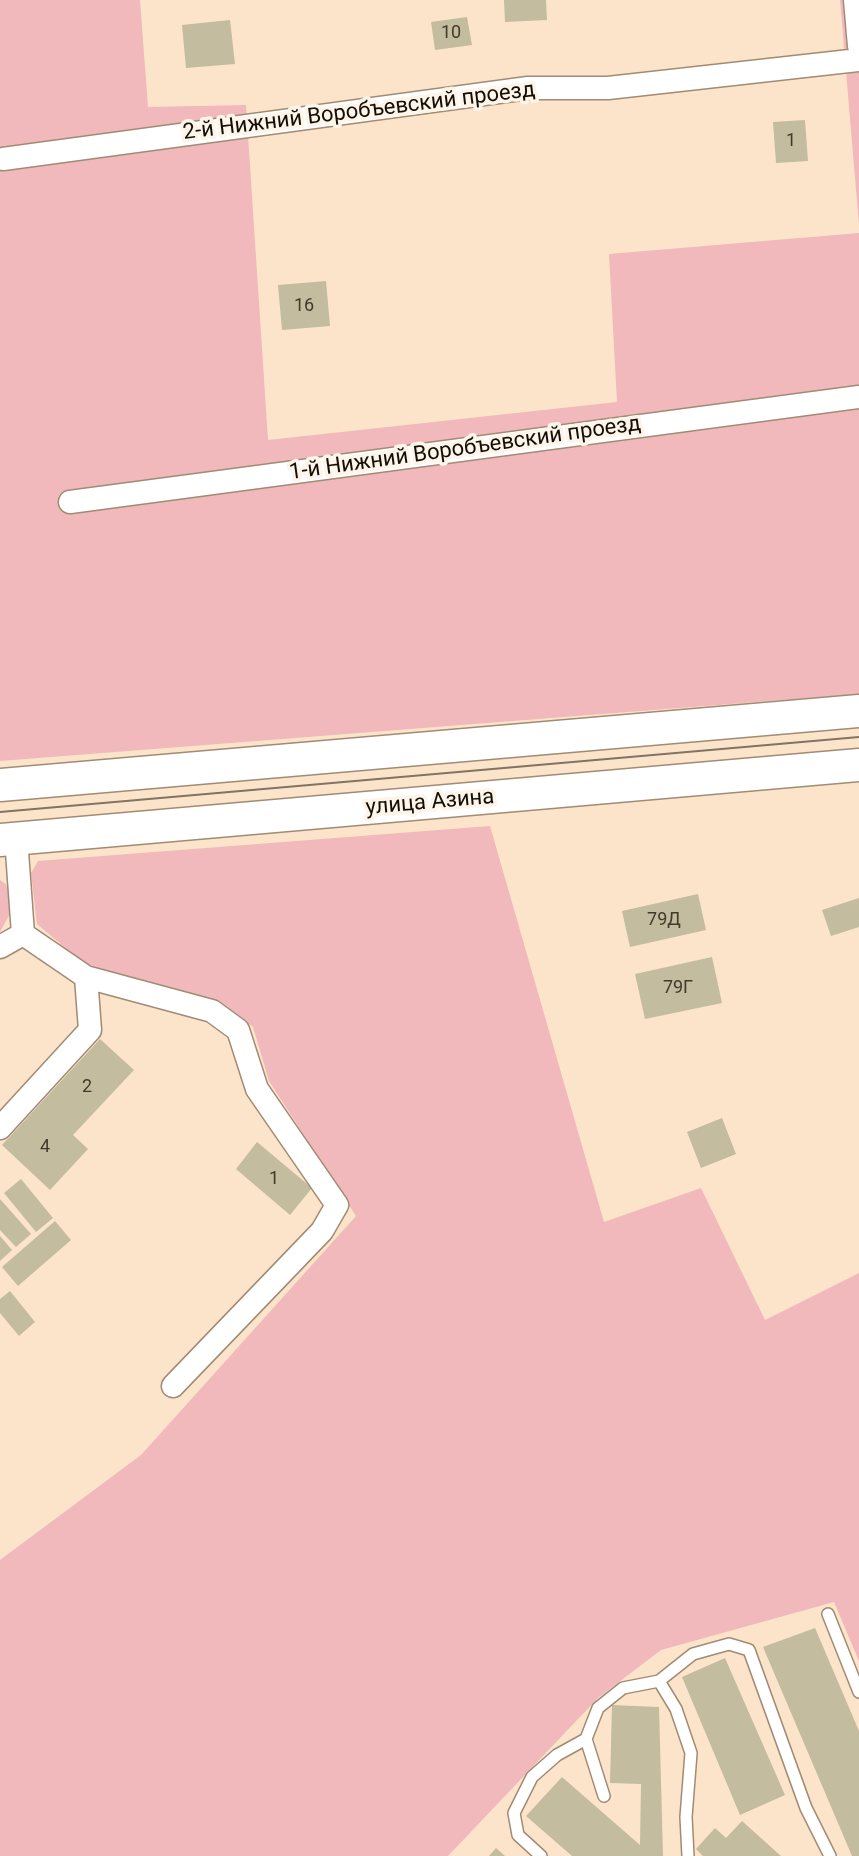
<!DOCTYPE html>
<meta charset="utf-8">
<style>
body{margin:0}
canvas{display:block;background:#fbe4ca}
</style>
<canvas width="859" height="1856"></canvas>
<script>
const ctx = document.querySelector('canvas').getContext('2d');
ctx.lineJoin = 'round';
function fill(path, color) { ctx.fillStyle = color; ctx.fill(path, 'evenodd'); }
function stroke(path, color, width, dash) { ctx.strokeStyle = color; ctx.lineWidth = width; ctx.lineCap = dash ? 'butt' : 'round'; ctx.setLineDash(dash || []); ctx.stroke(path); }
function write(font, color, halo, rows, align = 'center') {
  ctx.font = font + ' Roboto,sans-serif'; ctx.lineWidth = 7; ctx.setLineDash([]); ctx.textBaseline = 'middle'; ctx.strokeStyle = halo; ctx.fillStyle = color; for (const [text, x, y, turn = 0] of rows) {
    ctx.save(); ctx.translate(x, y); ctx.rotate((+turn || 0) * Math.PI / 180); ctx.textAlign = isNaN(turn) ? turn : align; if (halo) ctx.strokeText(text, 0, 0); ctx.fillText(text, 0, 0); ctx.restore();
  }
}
const green = new Path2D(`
 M0,0h140l8,107 98,-2 22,335 349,-38 -8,-148 250,-21v461l-859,67z
 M840,0h19v225z
 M490,826l114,396 97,-34 64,132 94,-47v388l-25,-59 -173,48 -63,48 -150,158h-448v-296l141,-105 215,-239 -87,-135 -16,-54 -34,-26 -61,-13 -76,-26 -45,-38 -6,-51 7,-12z
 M0,880l6,4 6,26 -12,22z`);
const building = new Path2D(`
 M504,0h42l1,20 -42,2z
 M467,17l5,28 -37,5 -4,-28z
 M230,20l5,44 -49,4 -4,-43z
 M805,120l3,41 -32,2 -3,-41z
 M326,281l4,45 -48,4 -4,-45z
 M698,894l8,36 -76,17 -8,-36z
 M859,898v29l-28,9 -9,-26z
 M712,957l10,46 -77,16 -10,-45z
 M100,1039l34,31 -61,65 15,14 -38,41 -48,-45z
 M722,1118l14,36 -35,14 -14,-36z
 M257,1142l55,46 -22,27 -54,-46z
 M21,1179l32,39 -17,14 -32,-39z
 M0,1199l31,35 -15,13 -16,-17z
 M55,1221l16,19 -53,46 -16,-19z
 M0,1236l12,14 -12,11z
 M10,1291l25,31 -16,14 -19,-23v-14z
 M815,1628l44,103v125h-7l-89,-209z
 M725,1658l60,137 -45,20 -58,-138z
 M612,1705l47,2 4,149h-91l-46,-40 36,-39 78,68 1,-61 -31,-1z
 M742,1821l39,35h-78l-7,-7 19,-21 11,10z
 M496,1848l9,8h-16z`);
const lane = new Path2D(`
 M828,1614l31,78
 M659,1681l17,28 15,44 -5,64 2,39
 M604,1796l-18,-57 12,-31 25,-20 36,-7 34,-27 36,-10 20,6 57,158 24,48
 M541,1856l-23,-21 -4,-22 18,-36 25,-22 29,-16`);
const street = new Path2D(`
 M855,0l4,46
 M3,159l525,-71h80l251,-28
 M70,502l789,-105
 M16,838l7,96 63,43 126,34 26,19 19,59 80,116 -15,26 -149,155
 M0,947l23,-13
 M0,1128l90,-98 -4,-53`);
const secondary = new Path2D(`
 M0,785l859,-74
 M0,840l859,-75`);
const tram = new Path2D(`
 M0,812l859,-75`);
const numberNames = [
 ["10",451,33],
 ["1",791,141],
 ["16",304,306],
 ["79Д",664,920],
 ["79Г",678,988],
 ["2",87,1087],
 ["4",45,1147],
 ["1",274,1179]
];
const streetNames = [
 ["2-й Нижний Воробъевский проезд",359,112,-7],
 ["1-й Нижний Воробъевский проезд",465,449,-8],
 ["улица Азина",430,803,-5]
];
fill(green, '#f1b9bb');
fill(building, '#c3bc9e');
stroke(lane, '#a18b74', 14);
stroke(street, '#a18b74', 25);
stroke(secondary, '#a18b74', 35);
stroke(lane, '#fff', 11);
stroke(street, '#fff', 22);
stroke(secondary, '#fff', 32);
stroke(tram, '#827362', 2);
write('18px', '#403a2b', null, numberNames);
write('22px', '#150e05', '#fdf4ea', streetNames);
</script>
